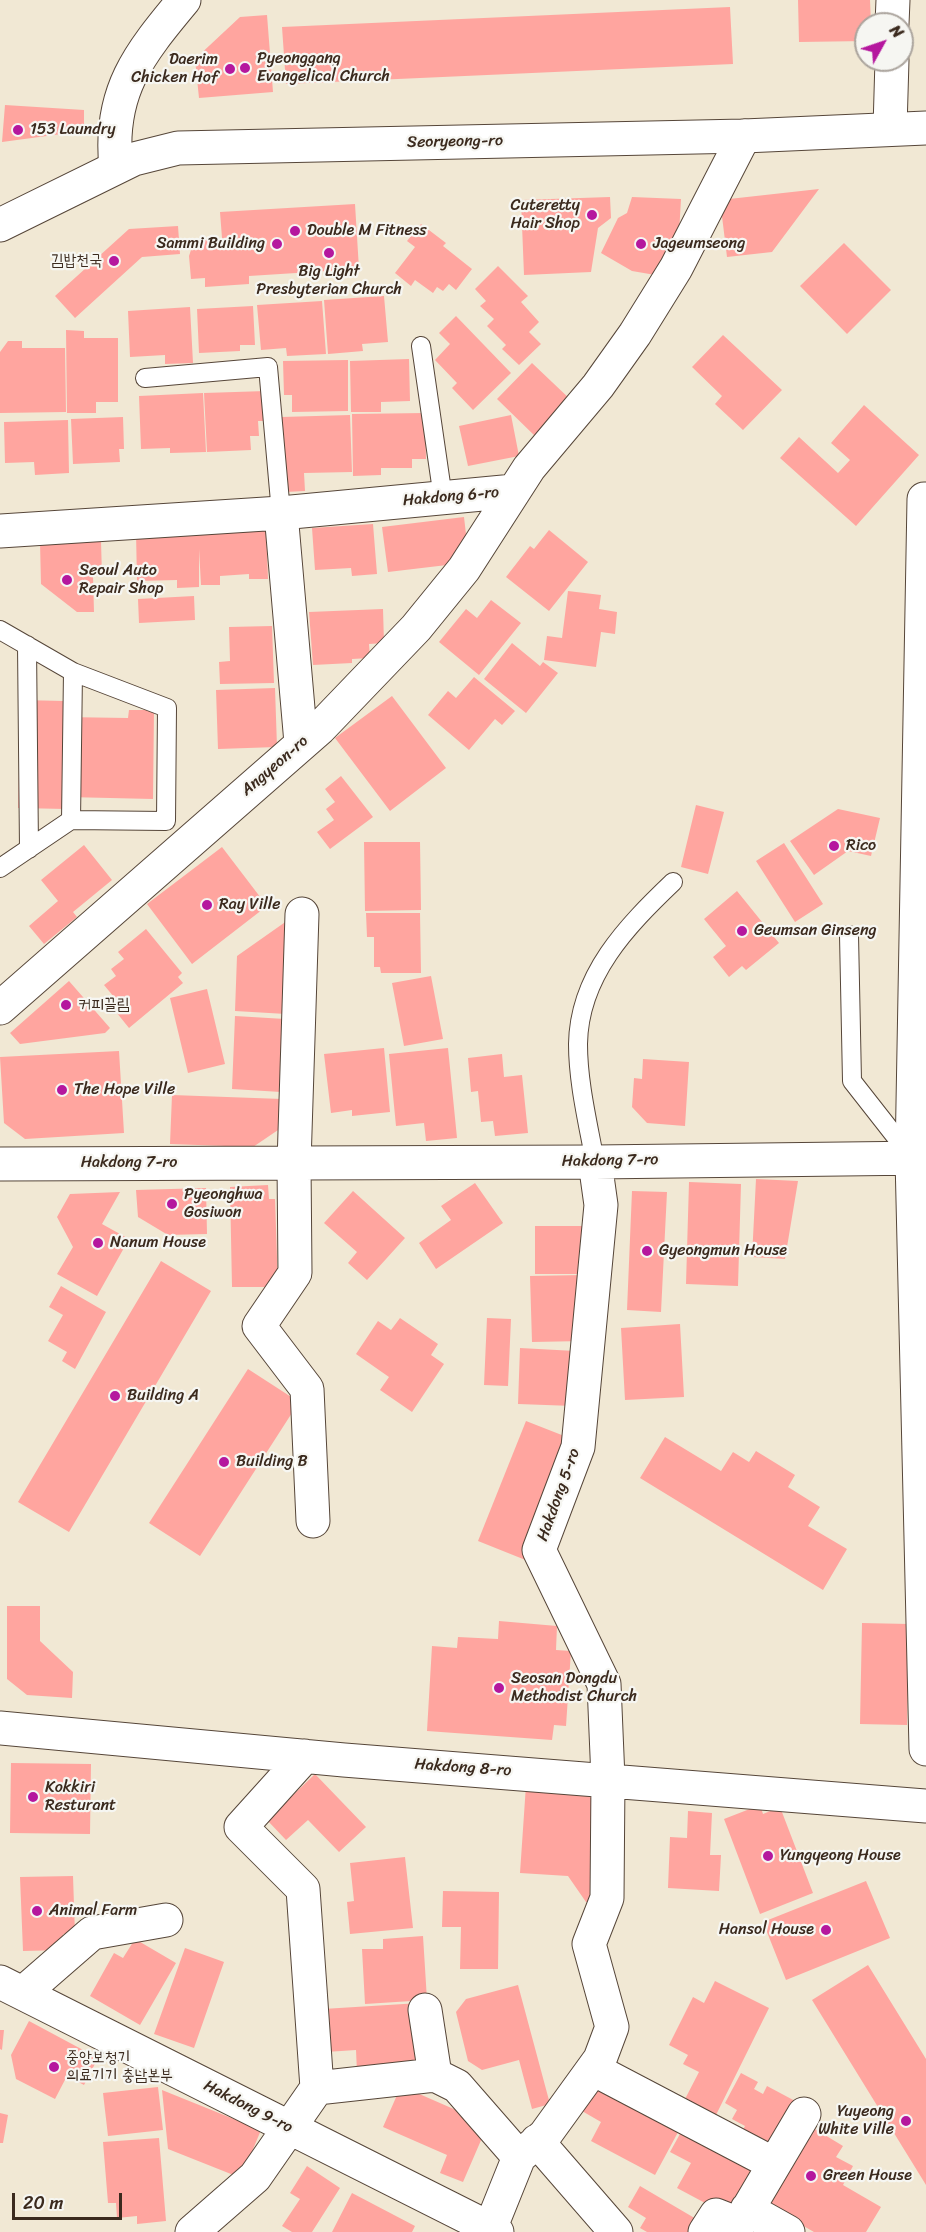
<!DOCTYPE html>
<meta charset="utf-8">
<style>
body{margin:0}
#map{position:relative;width:926px;height:2232px;overflow:hidden;background:#f1e8d4;font-family:Sriracha,sans-serif}
canvas{display:block}
.north{position:absolute;left:854px;top:12px;width:60px;height:60px;box-sizing:border-box;background:#f6f6f2;border:2px solid #aba49d;border-radius:50%;rotate:50deg;font-size:16px;font-weight:700;line-height:24px;text-align:center;color:#3b2a1e}
.north::after{content:'';display:block;margin:auto;width:21px;height:27px;background:#b5179e;clip-path:polygon(50% 0,100% 100%,50% 72%,0 100%)}
.scale{position:absolute;left:12px;top:2193px;width:110px;height:27px;box-sizing:border-box;border:3px solid #3b2a1e;border-top:0;padding-left:8px;font-size:18px;line-height:21px;white-space:nowrap;color:#3b2a1e;-webkit-text-stroke:4px #f6f6f2;paint-order:stroke}
</style>
<div id="map">
<canvas width="926" height="2232"></canvas>
<div class="north">N</div>
<div class="scale">20 m</div>
</div>
<script>
const ctx = document.querySelector('canvas').getContext('2d');
ctx.lineJoin = 'round';
function fill(path, color) { ctx.fillStyle = color; ctx.fill(path, 'evenodd'); }
function stroke(path, color, width, dash) { ctx.strokeStyle = color; ctx.lineWidth = width; ctx.lineCap = dash ? 'butt' : 'round'; ctx.setLineDash(dash || []); ctx.stroke(path); }
function write(font, color, halo, rows, align = 'center') {
  ctx.font = font + ' Sriracha,"Poor Story",sans-serif'; ctx.lineWidth = 4.5; ctx.setLineDash([]); ctx.textBaseline = 'middle'; ctx.strokeStyle = halo; ctx.fillStyle = color; for (const [text, x, y, turn = 0] of rows) {
    ctx.save(); ctx.translate(x, y); ctx.rotate((+turn || 0) * Math.PI / 180); ctx.textAlign = isNaN(turn) ? turn : align; if (halo) ctx.strokeText(text, 0, 0); ctx.fillText(text, 0, 0); ctx.restore();
  }
}
const building = new Path2D(`
 M798,0h72l1,24h-5v17l-67,1z
 M730,7l3,57 -447,20 -4,-57z
 M267,15l6,77 -74,6 -4,-39 45,-42z
 M5,105l79,5v21l-82,11z
 M819,189l-47,63 -45,5 -7,-57z
 M610,197l1,21 -13,10 -7,44 -67,3 -3,-75z
 M632,197l49,2 -2,35 -12,43 -35,-6 -31,-18 17,-35 9,-5z
 M355,204l4,65 -110,7v8l-44,3v-9l-14,1 -2,-23 3,-9 7,-7 23,-2 -2,-26z
 M421,224l25,19 -3,3 29,23 -16,21 -7,-6 -6,7 -6,-4 -4,6 -18,-13 -4,6 -16,-13 20,-26 -8,-6z
 M178,226l2,28 -38,3 -67,61 -20,-22 74,-67z
 M844,243l47,47 -44,44 -47,-48z
 M498,266l30,30 -7,6 18,20 -10,10 12,12 -22,21 -17,-16 4,-4 -19,-19 7,-7 -14,-13 6,-5 -11,-12z
 M384,296l4,46 -26,2 1,7 -35,3 -4,-54z
 M322,301l4,53 -39,2 -1,-8 -25,2 -4,-45z
 M253,306l2,39h-15v6l-41,2 -2,-44z
 M190,307l3,56 -28,1v-9l-35,2 -2,-46z
 M456,316l55,57 -38,37 -21,-22 5,-5 -22,-23 15,-16 -11,-11z
 M66,330l18,1v7h34v64h-22v11h-29z
 M723,335l59,55 -39,40 -28,-26 7,-8 -30,-29z
 M8,341h14v7h43l1,64 -66,1v-61z
 M409,359l1,42 -29,1v10h-30l-1,-51z
 M348,360v51l-56,1v-17h-8l-1,-34z
 M532,363l40,38 -35,37 -40,-39z
 M266,391l2,30h-10l1,15h-9l1,14 -44,2 -3,-59z
 M203,393l3,59 -36,1v-5l-29,1 -2,-53z
 M864,405l55,50 -63,71 -76,-68 19,-21 39,36 12,-13 -19,-17z
 M425,413l1,46h-14v9h-31v7l-28,1 -1,-62z
 M350,415l2,57 -48,1 1,18 -20,1 -3,-75z
 M511,415l8,41 -51,10 -9,-40z
 M123,417l1,32h-5l1,13 -47,2 -2,-45z
 M68,420l1,53 -34,2 -1,-13 -29,1 -1,-41z
 M464,517l3,26 -20,22 -59,7 -6,-45z
 M373,524l4,50 -25,2 -1,-8 -36,2 -3,-42z
 M266,527l2,52h-19v-5l-29,2v9h-19l-2,-36v38l-22,1v-8l-40,1 -1,-49z
 M549,530l39,32 -39,49 -43,-34 24,-31 4,3z
 M101,541l1,35h-9l1,36h-17l-36,-28 -1,-42z
 M568,591l33,4 -2,14 18,3 -2,22 -14,-2 -5,35 -52,-7 3,-24 15,2z
 M194,596l1,24 -56,3 -1,-24z
 M491,600l30,23 -42,52 -40,-33 27,-33 11,9z
 M383,609l1,34 -15,1 1,14 -18,1v4l-39,2 -4,-53z
 M272,626l2,57 -54,1 -1,-22 11,-1 -1,-34z
 M512,643l28,23 3,-4 15,11 -32,40 -42,-34z
 M474,677l41,34 -13,14 -7,-6 -26,31 -41,-35 20,-24 8,7z
 M275,688l2,59 -59,2 -2,-59z
 M392,696l54,72 -56,43 -55,-73z
 M21,700l43,1v16l64,1 1,-8h25l-1,89 -86,-2 -1,12 -48,-1z
 M341,776l32,41 -43,32 -13,-17 17,-12 -8,-11 9,-7 -10,-13z
 M696,805l28,7 -16,62 -27,-7z
 M838,809l42,9 -9,38 -23,-5 -34,24 -24,-34z
 M364,842h56l1,68 -56,1z
 M784,843l39,61 -28,18 -39,-61z
 M84,845l28,35 -39,32 4,5 -33,27 -15,-18 29,-25 -17,-21z
 M222,847l45,59 -75,58 -45,-60z
 M737,891l42,52 -33,27 -4,-4 -13,11 -16,-20 13,-11 -22,-27z
 M366,913h54l1,60h-40l-1,-6h-6v-30h-7z
 M291,918l-5,96 -51,-3 2,-55z
 M146,929l36,44 -4,4 5,6 -54,45 -21,-26 6,-5 -10,-12 12,-9 -5,-7 13,-10 -6,-7z
 M431,976l12,63 -39,7 -12,-63z
 M69,981l41,47 -5,5 -85,11 -10,-11z
 M207,989l18,75 -37,9 -18,-75z
 M235,1016l50,3 -4,73 -49,-3z
 M384,1048l6,64 -38,4v-6l-21,3 -7,-59z
 M448,1048l9,90 -31,3 -2,-18 -28,3 -7,-72z
 M119,1051l5,82 -99,6 -21,-16 -4,-66z
 M502,1054l2,23 18,-2 6,58 -33,3 -2,-15 -12,1 -3,-31 -7,1 -3,-34z
 M643,1059l46,3 -4,64 -38,-3 -15,-16 2,-29 8,1z
 M172,1095l110,4 -1,29 -28,19 -83,-3z
 M756,1179l42,2 -13,78 -33,-2z
 M689,1182l52,2 -3,102 -52,-2z
 M475,1183l28,40 -67,46 -17,-26 32,-23 -10,-14z
 M268,1185l1,14h6l3,88h-46l-2,-100z
 M206,1188l1,46 -39,1 -30,-18 -2,-27z
 M353,1191l52,47 -38,42 -19,-17 9,-11 -33,-29z
 M632,1191l35,1 -6,120 -34,-2z
 M120,1192l-18,32 27,15 -32,57 -40,-22 16,-27 -16,-30 13,-23z
 M535,1226h56v48h-56z
 M161,1261l50,30 -142,241 -51,-30z
 M583,1275l1,66 -52,1 -2,-66z
 M61,1286l45,26 -31,57 -13,-8 5,-9 -19,-11 15,-26 -14,-8z
 M400,1318l38,26 -7,11 13,9 -32,48 -32,-22 9,-13 -33,-23 22,-33 13,9z
 M487,1318l24,1 -3,67 -24,-1z
 M680,1324l4,73 -59,3 -4,-72z
 M520,1348l55,3 -2,55 -55,-2z
 M248,1369l51,33 -99,154 -51,-33z
 M526,1421l51,20 -49,120 -50,-20z
 M665,1437l56,34 12,-19 16,10 7,-11 39,24 -7,12 32,20 -12,19 39,23 -24,41 -183,-112z
 M7,1606h33v35l33,31 -1,26 -45,-3 -20,-16z
 M499,1621l58,5 -1,24 15,1 -5,75 -12,-1 -2,15 -125,-9 5,-85 25,2 1,-11 40,2z
 M862,1623l47,1 -2,101 -47,-1z
 M11,1763l80,1 -1,70 -80,-1z
 M315,1774l51,53 -27,25 -31,-32 -22,20 -19,-20z
 M526,1785l80,5 -8,112h-12l-18,-26 -48,-3z
 M760,1805l3,9 17,-7 33,86 -53,21 -36,-95z
 M688,1811l24,2 -2,42h11l-2,36 -51,-3 2,-51 17,1z
 M405,1857l8,71 -63,6 -3,-32 7,-1 -4,-38z
 M73,1876l2,58h-12l1,16 -41,1 -3,-74z
 M866,1881l24,57 -104,42 -23,-58z
 M443,1891l56,1 -1,77h-38l1,-42h-19z
 M423,1936l4,64 -62,4 -3,-55h21v-10z
 M135,1939l41,24 -36,62 -50,-29 24,-43 9,5z
 M185,1948l39,14 -30,86 -40,-14z
 M868,1965l58,94v126l-114,-185z
 M715,1981l54,27 -54,109 -31,-16 15,-29 -16,-8 5,-9 -19,-10 24,-48 11,6z
 M518,1985l32,119 -18,5 -13,-49 -37,10 -14,-9 -12,-49 10,-13z
 M420,2003l4,66 -67,3 -1,-22 -30,2 -3,-43z
 M29,2021l69,37 -14,27 -17,-9 -12,23 -39,-20 -5,-24z
 M0,2030h4l-2,20 -2,-1z
 M741,2073l17,9 -4,7 9,5 4,-8 30,16 -25,49 -32,-16 5,-9 -13,-7 5,-9 -12,-7z
 M600,2077l84,44 -29,54 -64,-34 10,-19 -19,-11z
 M401,2086l87,38 -25,58 -23,-9 7,-18 -64,-28z
 M158,2087l5,43 -55,6 -5,-43z
 M162,2090l99,40 -20,48 -73,-29z
 M0,2113l8,2 -5,28h-3z
 M686,2123l80,43 -29,54 -60,-32 14,-25 -21,-11z
 M805,2123l38,23 -7,11 17,9 -10,19 38,22 -15,25h-52l-54,-31z
 M159,2138l7,83 -29,3v-8l-20,2 -1,-15h-8l-5,-61z
 M307,2166l33,22 -28,44h-20l-10,-6 18,-27 -10,-6z
 M640,2186l63,37 -5,9h-51l-7,-4 6,-10 -18,-11z
 M352,2193l63,33 -3,6h-80z`);
const lane = new Path2D(`
 M421,346l22,152
 M145,378l123,-11 13,146
 M0,630l73,42 -2,148 -71,48
 M27,645l2,204
 M71,820l95,1 1,-113 -94,-36
 M849,935l3,146 58,74
 M595,1162c-7,-39 -17,-79 -17,-118 1,-69 49,-118 95,-162`);
const street = new Path2D(`
 M892,24l1,-24
 M890,128l2,-68
 M116,167c-8,-75 23,-113 68,-167
 M926,499h-2l-12,659 14,591
 M281,513l20,230
 M0,531l281,-18 233,-22
 M302,914l-8,249 1,110 -36,53 48,63 6,132
 M0,1008l320,-280 96,-100 48,-59 65,-101 69,-82 37,-52 41,-66 68,-132
 M0,1164l595,-2 331,-4
 M0,1728l344,32 582,46
 M305,1756l-64,71 62,62 14,199
 M0,1982l497,250
 M23,1993l69,-60 74,-13
 M425,2010l10,65 22,11 62,71
 M593,2069l181,95
 M537,2141l79,91
 M747,2209l41,23
 M490,2229l29,-72 26,-22 55,-76 12,-32 -23,-83 18,-46 1,-119 -4,-95 -65,-134 39,-103 23,-242 -6,-43
 M192,2232l63,-55 62,-89 118,-13
 M705,2232l11,-17 23,9 65,-110`);
const secondary = new Path2D(`
 M0,225l134,-66 44,-11 566,-12 182,-8`);
const markers = [
 [245,68,6,"#b5179e"],
 [230,69,6,"#b5179e"],
 [18,130,6,"#b5179e"],
 [592,215,6,"#b5179e"],
 [295,231,6,"#b5179e"],
 [277,244,6,"#b5179e"],
 [641,244,6,"#b5179e"],
 [329,253,6,"#b5179e"],
 [114,261,6,"#b5179e"],
 [67,580,6,"#b5179e"],
 [834,846,6,"#b5179e"],
 [207,905,6,"#b5179e"],
 [742,931,6,"#b5179e"],
 [66,1005,6,"#b5179e"],
 [62,1090,6,"#b5179e"],
 [172,1204,6,"#b5179e"],
 [98,1243,6,"#b5179e"],
 [647,1251,6,"#b5179e"],
 [115,1396,6,"#b5179e"],
 [224,1462,6,"#b5179e"],
 [499,1688,6,"#b5179e"],
 [33,1797,6,"#b5179e"],
 [768,1856,6,"#b5179e"],
 [37,1911,6,"#b5179e"],
 [826,1930,6,"#b5179e"],
 [54,2067,6,"#b5179e"],
 [906,2121,6,"#b5179e"],
 [811,2176,6,"#b5179e"]
];
const poiNames = [
 ["Pyeonggang",257,59],
 ["Evangelical Church",257,77],
 ["Daerim",218,60,"right"],
 ["Chicken Hof",218,78,"right"],
 ["153 Laundry",30,130],
 ["Cuteretty",580,206,"right"],
 ["Hair Shop",580,224,"right"],
 ["Double M Fitness",307,231],
 ["Sammi Building",265,244,"right"],
 ["Jageumseong",653,244],
 ["김밥천국",102,261,"right"],
 ["Big Light",329,272,"center"],
 ["Presbyterian Church",329,290,"center"],
 ["Seoul Auto",79,571],
 ["Repair Shop",79,589],
 ["Rico",846,846],
 ["Ray Ville",219,905],
 ["Geumsan Ginseng",754,931],
 ["커피끌림",78,1005],
 ["The Hope Ville",74,1090],
 ["Pyeonghwa",184,1195],
 ["Gosiwon",184,1213],
 ["Nanum House",110,1243],
 ["Gyeongmun House",659,1251],
 ["Building A",127,1396],
 ["Building B",236,1462],
 ["Seosan Dongdu",511,1679],
 ["Methodist Church",511,1697],
 ["Kokkiri",45,1788],
 ["Resturant",45,1806],
 ["Yungyeong House",780,1856],
 ["Animal Farm",49,1911],
 ["Hansol House",814,1930,"right"],
 ["중앙보청기",66,2058],
 ["의료기기 충남본부",66,2076],
 ["Yuyeong",894,2112,"right"],
 ["White Ville",894,2130,"right"],
 ["Green House",823,2176]
];
const streetNames = [
 ["Seoryeong-ro",455,142,-1],
 ["Hakdong 6-ro",451,497,-5],
 ["Angyeon-ro",275,766,-41],
 ["Hakdong 7-ro",610,1161,-1],
 ["Hakdong 7-ro",129,1163],
 ["Hakdong 5-ro",559,1495,-70],
 ["Hakdong 8-ro",463,1768,4],
 ["Hakdong 9-ro",248,2107,27]
];
fill(building, '#ffa59f');
stroke(lane, '#564639', 20);
stroke(street, '#564639', 35);
stroke(secondary, '#564639', 35);
stroke(lane, '#fff', 18);
stroke(street, '#fff', 33);
stroke(secondary, '#fff', 33);
for (const [x, y, r, color] of markers) { const dot = new Path2D(); dot.arc(x, y, r, 0, 2 * Math.PI); ctx.fillStyle = color; ctx.fill(dot); stroke(dot, '#f6f6f2', 2); }
write('16px', '#3b2a1e', '#f6f6f2', poiNames, 'left');
write('16px', '#3b2a1e', '#f6f6f2', streetNames);
</script>
